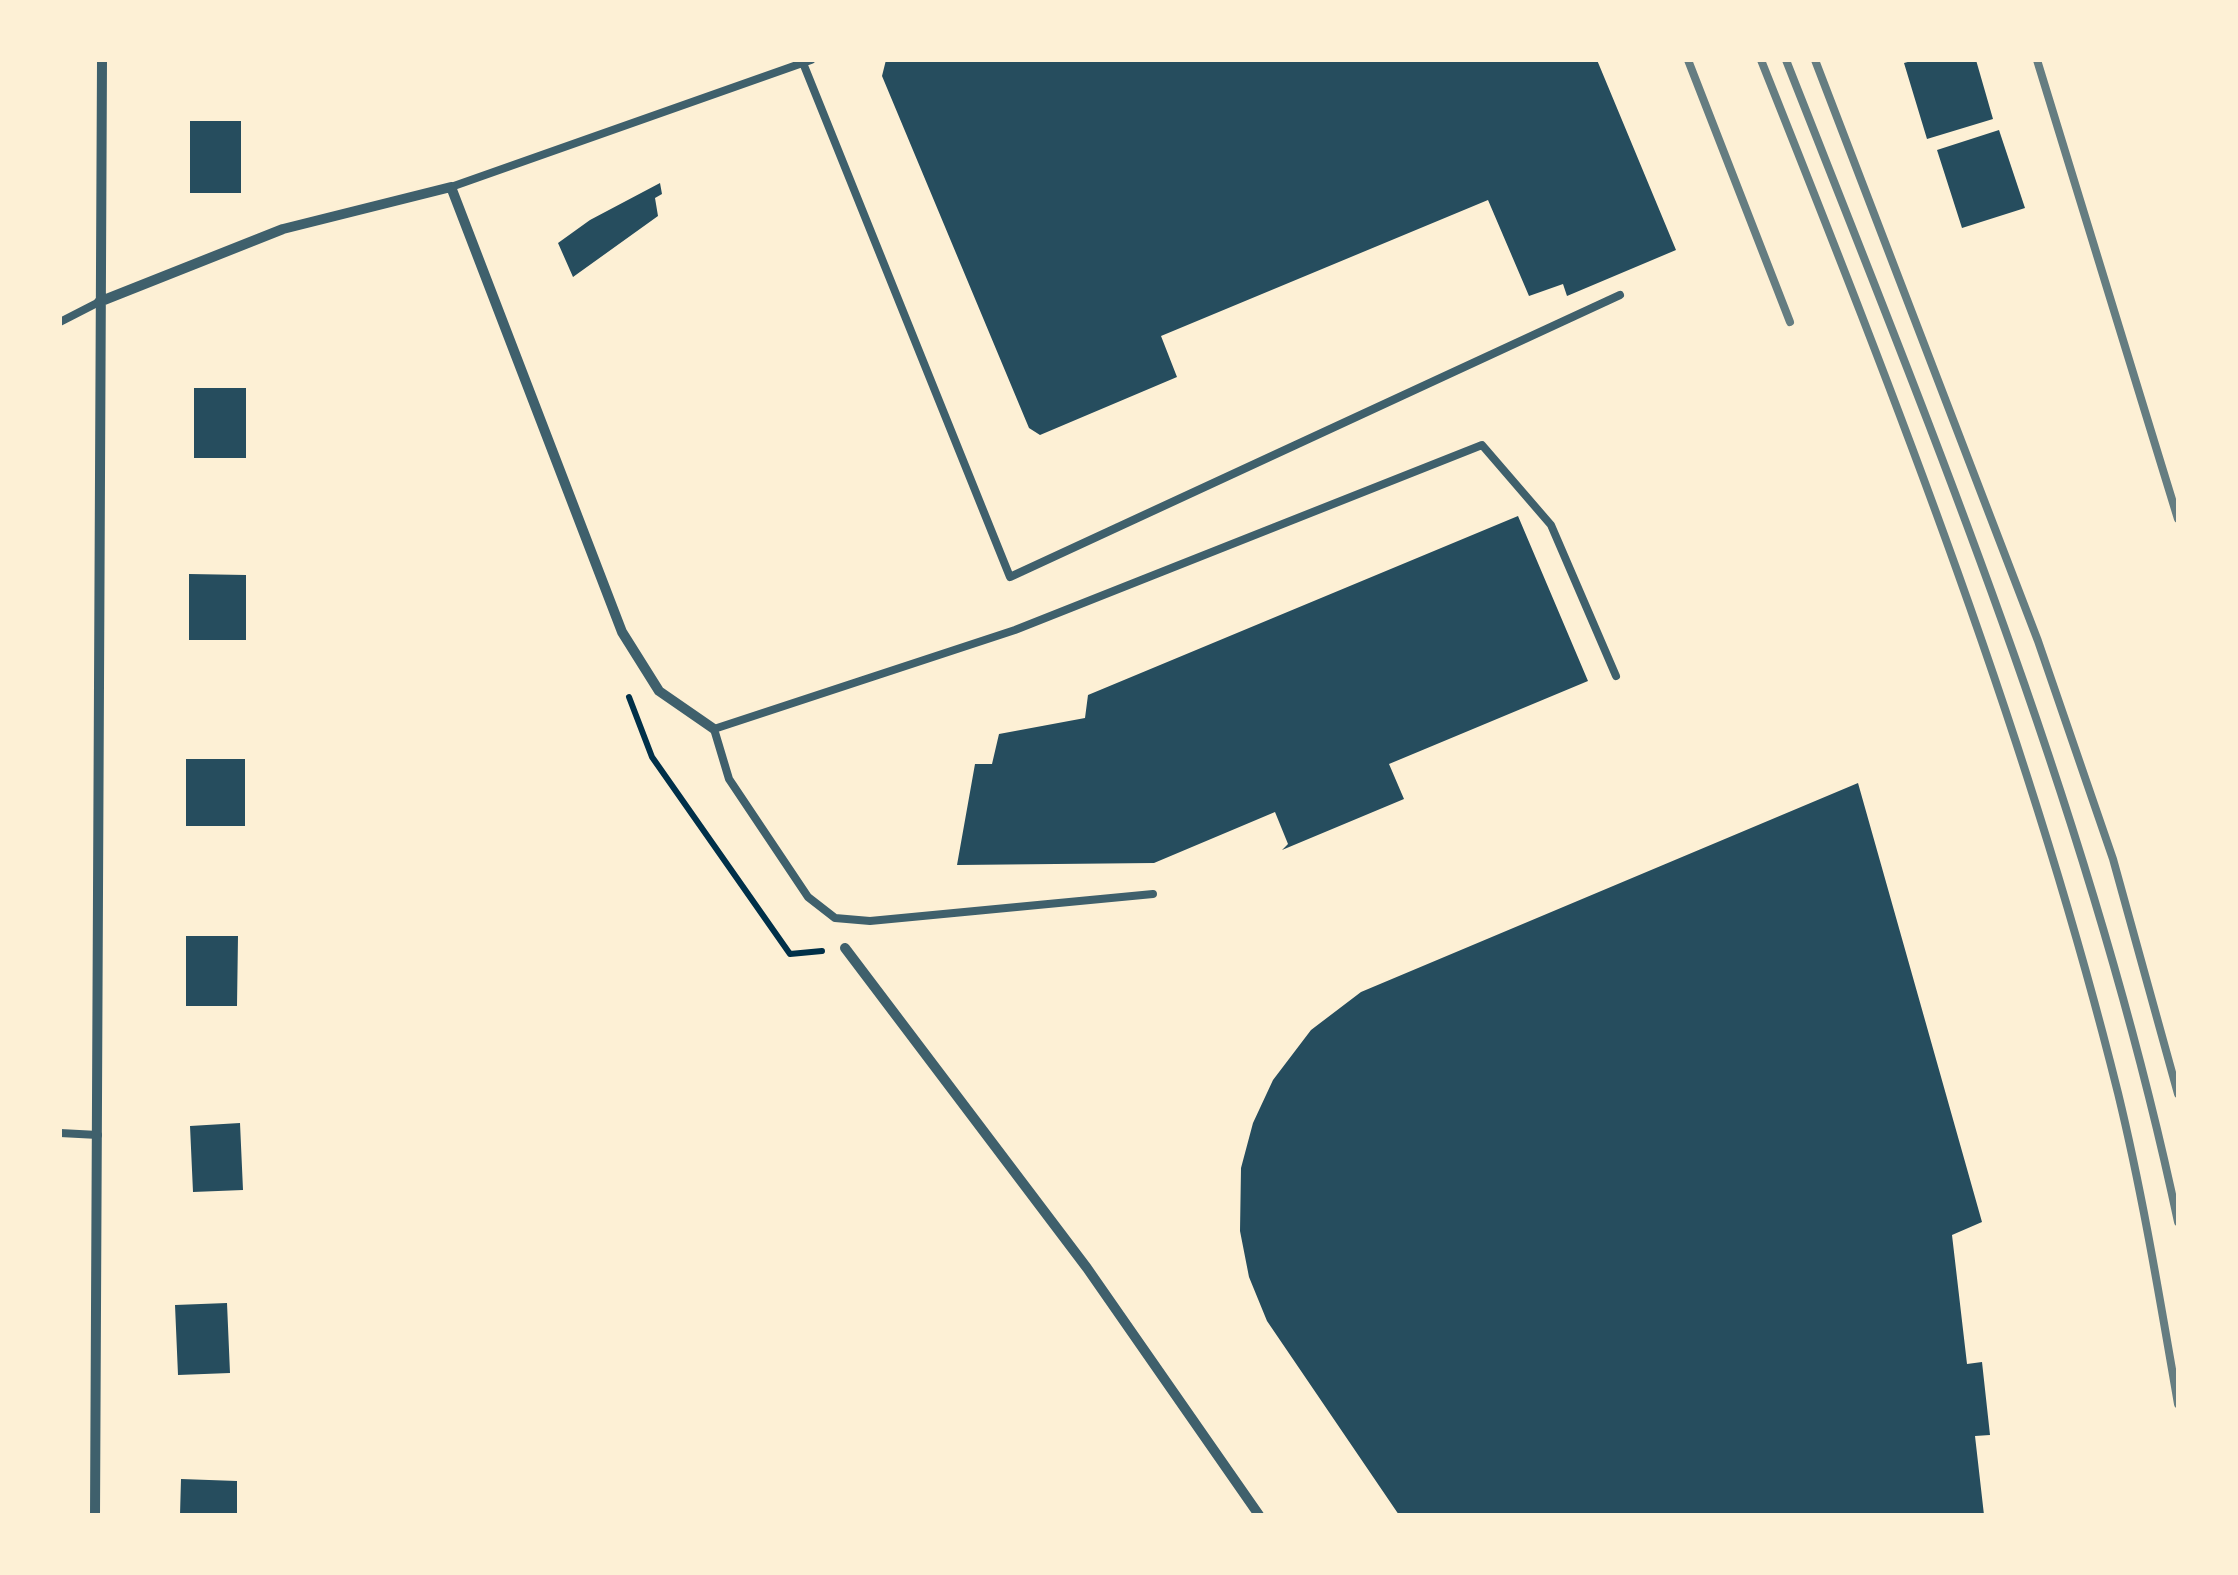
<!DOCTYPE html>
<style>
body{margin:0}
#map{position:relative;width:2238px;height:1575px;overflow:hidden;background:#fdf0d5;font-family:Barlow,sans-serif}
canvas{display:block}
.frame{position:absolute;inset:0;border:62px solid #fdf0d5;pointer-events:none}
</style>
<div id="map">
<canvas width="2238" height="1575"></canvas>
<div class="frame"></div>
</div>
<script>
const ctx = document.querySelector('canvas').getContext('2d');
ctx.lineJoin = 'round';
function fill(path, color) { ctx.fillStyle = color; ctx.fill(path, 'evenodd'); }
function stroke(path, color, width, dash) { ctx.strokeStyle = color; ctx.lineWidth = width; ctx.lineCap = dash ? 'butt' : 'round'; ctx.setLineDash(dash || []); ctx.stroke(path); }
const building = new Path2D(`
 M886,60h711l79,190 -109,46 -4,-12 -34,12 -41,-96 -327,136 16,41 -137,58 -11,-7 -147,-352z
 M1915,60h61l17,59 -66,20 -23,-76z
 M190,121h51v72h-51z
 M1999,130l26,78 -63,20 -25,-78z
 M660,183l2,11 -7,4 3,18 -85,61 -15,-34 32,-23z
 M194,388h52v70h-52z
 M1518,516l70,165 -199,83 15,35 -122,51 6,-6 -13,-32 -121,51 -197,2 18,-101h17l7,-30 86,-16 3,-23z
 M189,574l57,1v65h-57z
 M186,759h59v67h-59z
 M1858,783l124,439 -30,13 15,129 15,-2 8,73 -15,1 9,79h-585l-132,-194 -18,-44 -9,-46 1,-63 12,-45 20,-43 38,-50 50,-38z
 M186,936h52l-1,70h-51z
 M240,1123l3,67 -50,2 -3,-66z
 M227,1303l3,70 -52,2 -3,-70z
 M181,1479l56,2v34h-57z`);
const path = new Path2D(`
 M629,697l23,60 138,197 32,-3`);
const service = new Path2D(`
 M803,63l207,514 610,-282
 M451,187l360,-127
 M60,322l39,-20
 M1153,894l-283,27 -35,-3 -27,-21 -79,-118 -15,-50 301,-99 467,-185 69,80 65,151
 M60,1133l38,2`);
const minor = new Path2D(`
 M99,302l184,-73 168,-42 171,445 37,59 55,38
 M845,948l242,320 172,247
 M95,1515l7,-1455`);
const rail = new Path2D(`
 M1688,60l102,262
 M1761,60c135,339 269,679 357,1033 25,103 42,207 60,311
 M1786,60c150,381 307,760 392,1162
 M1815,60l223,581 75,218 65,235
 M2037,60l141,459`);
fill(building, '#264d5e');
stroke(path, '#003049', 6);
stroke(service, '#3f606c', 8);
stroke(minor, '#3f606c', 10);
stroke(rail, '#657d81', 8);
</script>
